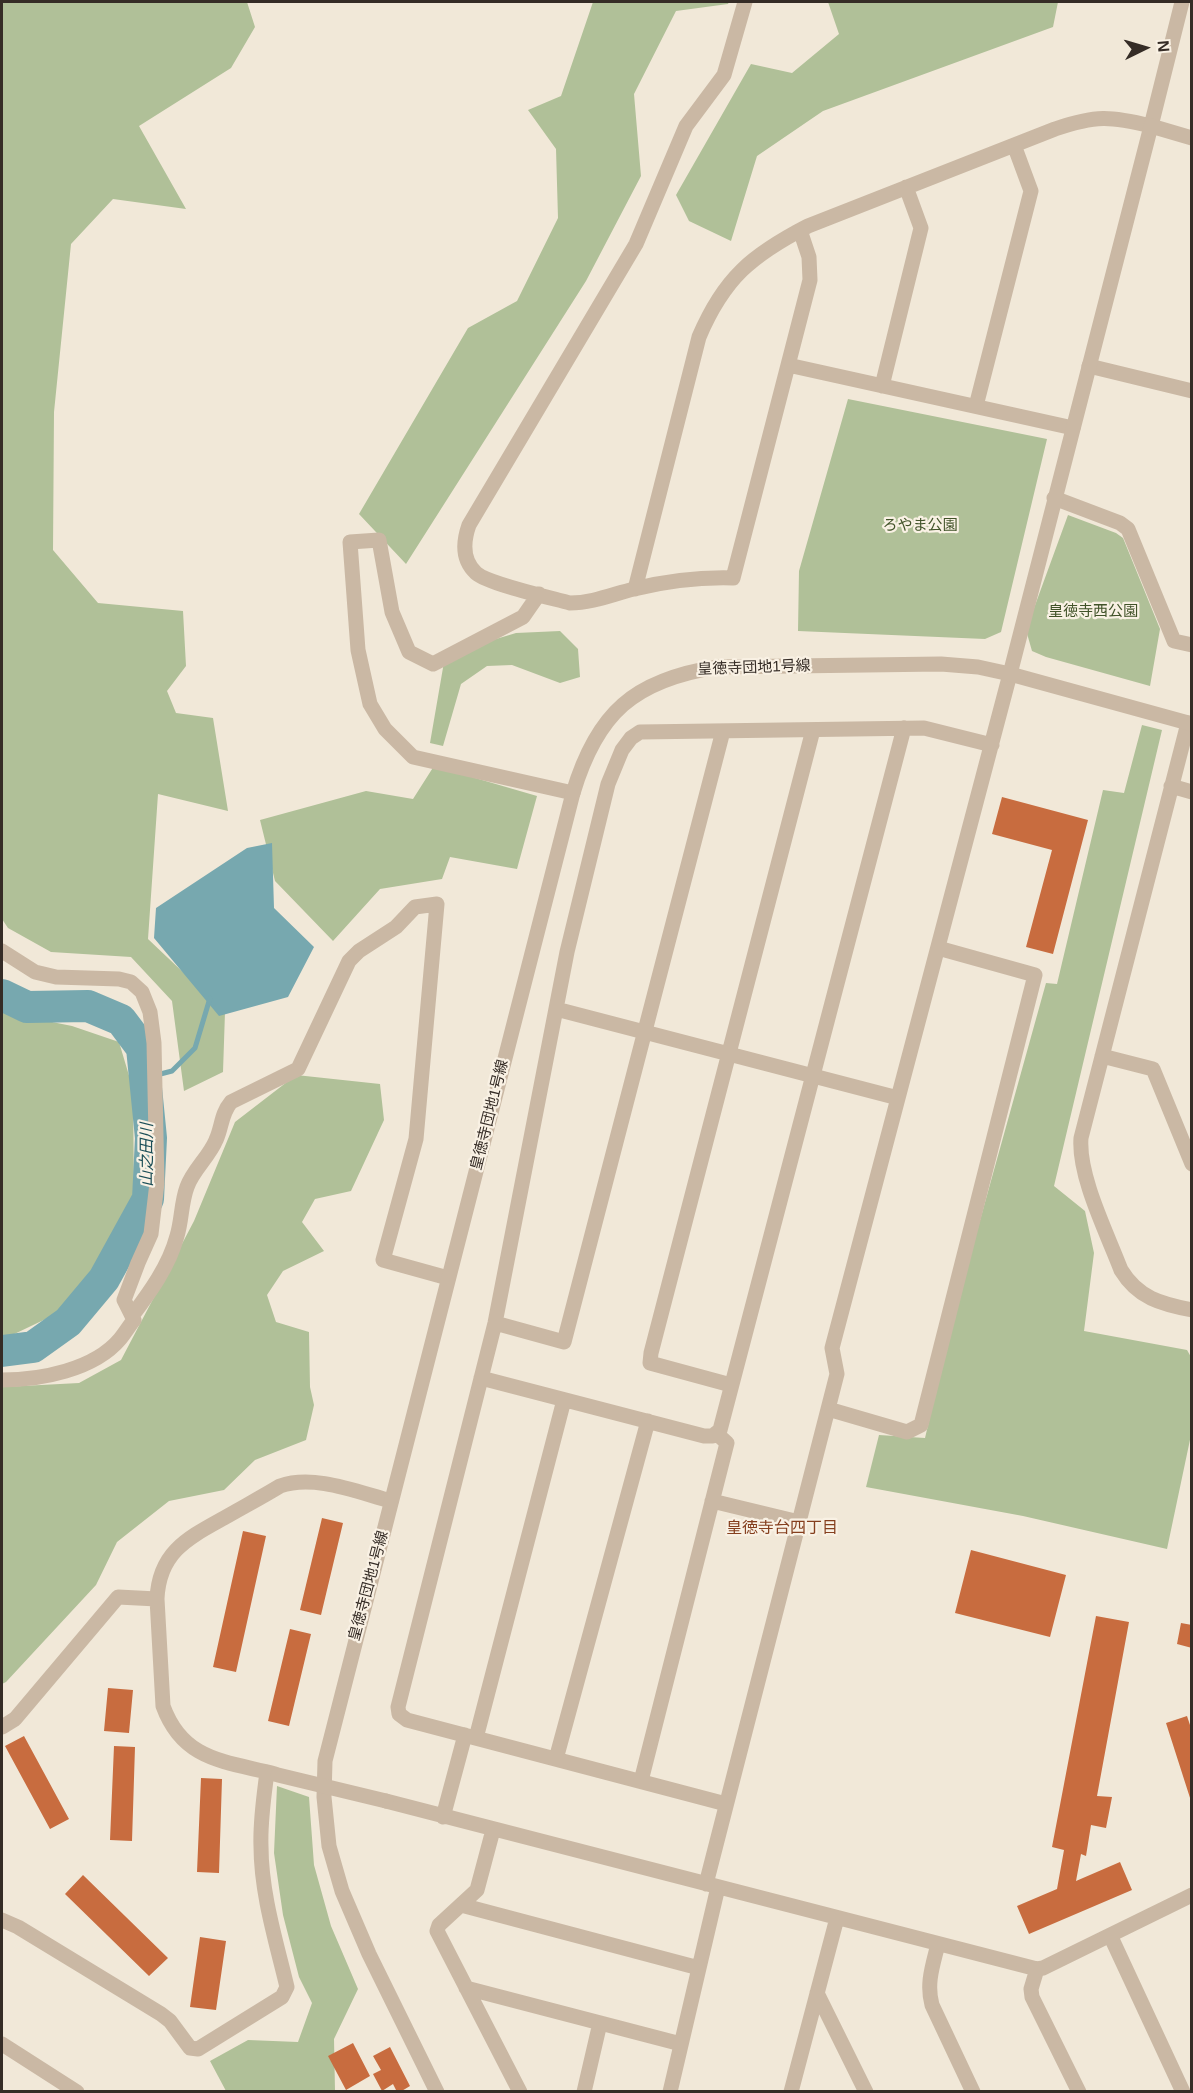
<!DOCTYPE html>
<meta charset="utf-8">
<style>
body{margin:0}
#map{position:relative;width:1193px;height:2093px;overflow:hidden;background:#f1e8d8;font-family:Arial,sans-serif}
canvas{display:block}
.frame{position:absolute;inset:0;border:3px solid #352c26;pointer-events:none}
.north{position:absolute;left:1115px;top:18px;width:60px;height:60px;-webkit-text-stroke:4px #f9f1e4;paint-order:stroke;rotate:85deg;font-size:16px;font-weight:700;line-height:24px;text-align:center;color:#352c26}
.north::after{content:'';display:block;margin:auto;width:21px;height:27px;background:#352c26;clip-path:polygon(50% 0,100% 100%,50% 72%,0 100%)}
</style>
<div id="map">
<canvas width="1193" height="2093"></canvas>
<div class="frame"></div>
<div class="north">N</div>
</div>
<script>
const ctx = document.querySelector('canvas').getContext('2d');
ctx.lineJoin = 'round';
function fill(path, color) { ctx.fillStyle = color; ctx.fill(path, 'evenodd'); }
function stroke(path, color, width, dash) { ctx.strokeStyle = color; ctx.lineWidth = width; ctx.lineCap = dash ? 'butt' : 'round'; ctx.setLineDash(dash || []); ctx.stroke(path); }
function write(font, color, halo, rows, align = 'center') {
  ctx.font = font + ' Arial,"Noto Sans JP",sans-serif'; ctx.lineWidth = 4.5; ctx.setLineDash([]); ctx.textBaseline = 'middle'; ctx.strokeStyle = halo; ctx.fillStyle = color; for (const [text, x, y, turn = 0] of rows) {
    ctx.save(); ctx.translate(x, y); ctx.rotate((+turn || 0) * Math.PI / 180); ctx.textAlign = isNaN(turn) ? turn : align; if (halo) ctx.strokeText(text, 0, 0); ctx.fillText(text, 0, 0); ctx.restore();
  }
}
const green = new Path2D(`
 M2,2h245l8,25 -24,41 -92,58 47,83 -73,-10 -42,45 -17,168 -1,138 45,53 85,8 3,55 -19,25 9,22 37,5 15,93 -70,-17 -10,145 77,73 -2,60 -39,19 -12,-90 -41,-44 -80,-5 -43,-24 -6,-9z
 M593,2h136l-1,2 -52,7 -42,83 7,82 -55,105 -180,283 -47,-50 109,-186 49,-27 41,-83 -2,-69 -28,-39 33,-14z
 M828,2h230l-5,25 -230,84 -66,45 -26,85 -42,-20 -13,-26 75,-131 41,9 47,-39z
 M848,399l199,40 -46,193 -16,7 -187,-8 1,-60z
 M1068,515l48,18 7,5 37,91 -10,57 -104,-29 -14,-6 -6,-21z
 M560,631l18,18 2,28 -20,6 -48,-18 -25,1 -26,18 -18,62 -13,-3 14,-81 32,-17 40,-12z
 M1142,725l20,5 -108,456 31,25 9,42 -10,78 103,19 4,7v78l-24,114 -144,-33 -157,-29 13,-52 46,3 32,-135 89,-320 11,1 46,-194 21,3z
 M434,766l103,30 -20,73 -67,-12 -8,22 -62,10 -47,52 -58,-60 -15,-61 106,-29 47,8z
 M2,1012l70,14 47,16 14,47 1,110 -40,75 -42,42 -46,22 -4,-1z
 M296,1075l84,9 4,36 -33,71 -36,8 -13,23 22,29 -41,20 -16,24 9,27 33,10 1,55 4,18 -8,35 -51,20 -31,30 -55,11 -52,41 -21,43 -90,97 -4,2v-291l1,-6 76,-4 42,-23 73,-139 41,-99z
 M277,1786l32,11 5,68 17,61 27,63 -24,50 1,52h-109l-16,-30 38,-21 50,2 14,-39 -13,-26 -16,-62 -9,-62z`);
const water = new Path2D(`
 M272,843l2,65 40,39 -26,50 -69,19 -65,-78 2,-30 91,-60z`);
const stream = new Path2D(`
 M145,1078l27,-7 23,-23 15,-50`);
const river = new Path2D(`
 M2,995l25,12 61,-1 33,14 21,28 9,90 -3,61 -44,80 -36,43 -35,25 -31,4`);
const building = new Path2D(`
 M1002,797l86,23 -35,134 -27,-7 26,-97 -60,-16z
 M322,1518l21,5 -22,92 -21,-5z
 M243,1531l23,5 -30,136 -23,-5z
 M971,1550l95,25 -16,62 -95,-24z
 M1096,1616l33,6 -32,174 15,1 -6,31 -15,-3 -5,31 -5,-2 -5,27 44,-19 12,28 -103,44 -12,-28 40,-17 7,-39 -12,-3z
 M1181,1623l11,2v23l-15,-4z
 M290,1629l21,5 -22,92 -21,-5z
 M108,1688l25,2 -4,43 -25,-2z
 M1187,1716l5,15 -1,70 -25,-78z
 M24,1736l45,83 -19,10 -45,-83z
 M114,1746l21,1 -3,94 -22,-1z
 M201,1778l21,1 -3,94 -22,-1z
 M83,1875l85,83 -19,18 -84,-82z
 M200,1937l26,4 -10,69 -26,-3z
 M353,2043l17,33 -24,14 -18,-34z
 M390,2047l20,39 -10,6h-3l-4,-8 -11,7 -9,-17 8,-4 -8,-14z`);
const minor = new Path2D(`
 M745,2l-21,73 -38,51 -50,118 -167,281c-6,17 -7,35 7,48 12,11 76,25 94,30 23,0 43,-9 64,-14 33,-8 65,-12 99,-11l77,-298 -1,-23 -9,-27
 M788,365l285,63
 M1089,366l103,25
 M882,386l39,-158 -15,-41
 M976,406l55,-215 -17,-46
 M1054,498l66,25 8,6 46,112 18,4
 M635,589l64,-252c25,-59 53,-82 109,-111l247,-97c41,-14 55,-13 96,-3l31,-124
 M539,594l-16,23 -90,47 -24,-12 -17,-40 -13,-72 -29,2 8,108 12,54 15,25 28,28 160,36
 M1188,723l-107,415c-3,38 26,95 40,132 17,28 40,34 71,40
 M1171,786l21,6
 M2,951l33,21 21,5 63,2 12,3 11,10 8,20 4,31 3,140 -6,51 -13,29 -14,37 10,20c-5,6 -9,13 -14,19 -26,31 -80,41 -118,41
 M556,1009l342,89
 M1102,1056l51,13 39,95
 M132,1316c18,-24 37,-50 45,-80 5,-16 4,-33 10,-49 6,-17 22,-30 29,-47 6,-13 5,-26 15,-38l67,-33 51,-108 10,-10 37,-24 19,-20 22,-3 -21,235 -33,121 65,18
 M495,1323l69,19 159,-611
 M481,1378l223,58h9l7,-6 184,-702
 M731,1385l-81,-22 1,-10 162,-623
 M828,1409l79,23 14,-7 114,-450 -97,-27
 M712,1501l87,21
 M2,1727l13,-8 103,-122 39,2
 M476,1738l88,-338
 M556,1759l92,-338
 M275,1774c-50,-13 -92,-13 -112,-68l-6,-107c2,-47 31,-61 67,-81 19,-11 38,-21 56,-32 34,-12 77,6 111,15
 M641,1781l86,-338 -11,-10
 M386,1801l651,168 6,-1 149,-73
 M726,1804l-319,-84 -8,-6 -1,-7 97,-384 72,-371 41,-168 14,-34 9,-12 9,-6 284,-4 68,17
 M443,1817l22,-82
 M493,1830l-16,60 -38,35 -2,6 83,161
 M706,1884l131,-510 -5,-26 178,-674
 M461,1905l238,63
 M2,1920l16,7 143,87 9,7 20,27 8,1 84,-52 5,-10c-11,-46 -26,-94 -26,-141 -1,-25 3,-50 6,-74
 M1110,1935l73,157
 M938,1944c-5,21 -12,39 -6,61l41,87
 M1037,1969l-6,20 1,8 47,95
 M466,1988l215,56
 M817,1993l49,99
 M2,2044l75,48
 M584,2092l16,-69
 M670,2092l48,-205
 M791,2092l46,-174`);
const tertiary = new Path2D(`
 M1010,674l141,-548 41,12
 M437,2092l-68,-138 -27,-63 -13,-45 -5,-49 1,-36 248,-968c24,-80 61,-113 144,-126l224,-3 37,3 32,7 182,50`);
const minorBridge = new Path2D(`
 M278,1775l108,26`);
const parkNames = [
 ["ろやま公園",920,526],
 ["皇徳寺西公園",1093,612]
];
const streetNames = [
 ["皇徳寺団地1号線",754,668,-2],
 ["皇徳寺団地1号線",490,1115,-76],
 ["皇徳寺団地1号線",369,1586,-75]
];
const waterNames = [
 ["山之田川",148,1155,-90]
];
const neighbourhoodNames = [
 ["皇徳寺台四丁目",782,1529]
];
fill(green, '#b0c098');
fill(water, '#77a8af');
stroke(stream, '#77a8af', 5);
stroke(river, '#77a8af', 32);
fill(building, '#c86c3f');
stroke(minor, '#cab8a4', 15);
stroke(tertiary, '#cab8a4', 15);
stroke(minorBridge, '#cab8a4', 15);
write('15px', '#415329', '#f9f1e4', parkNames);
write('15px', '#352c26', '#f9f1e4', streetNames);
write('italic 16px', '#1b4e57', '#f9f1e4', waterNames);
write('16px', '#853f1e', '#f9f1e4', neighbourhoodNames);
</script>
